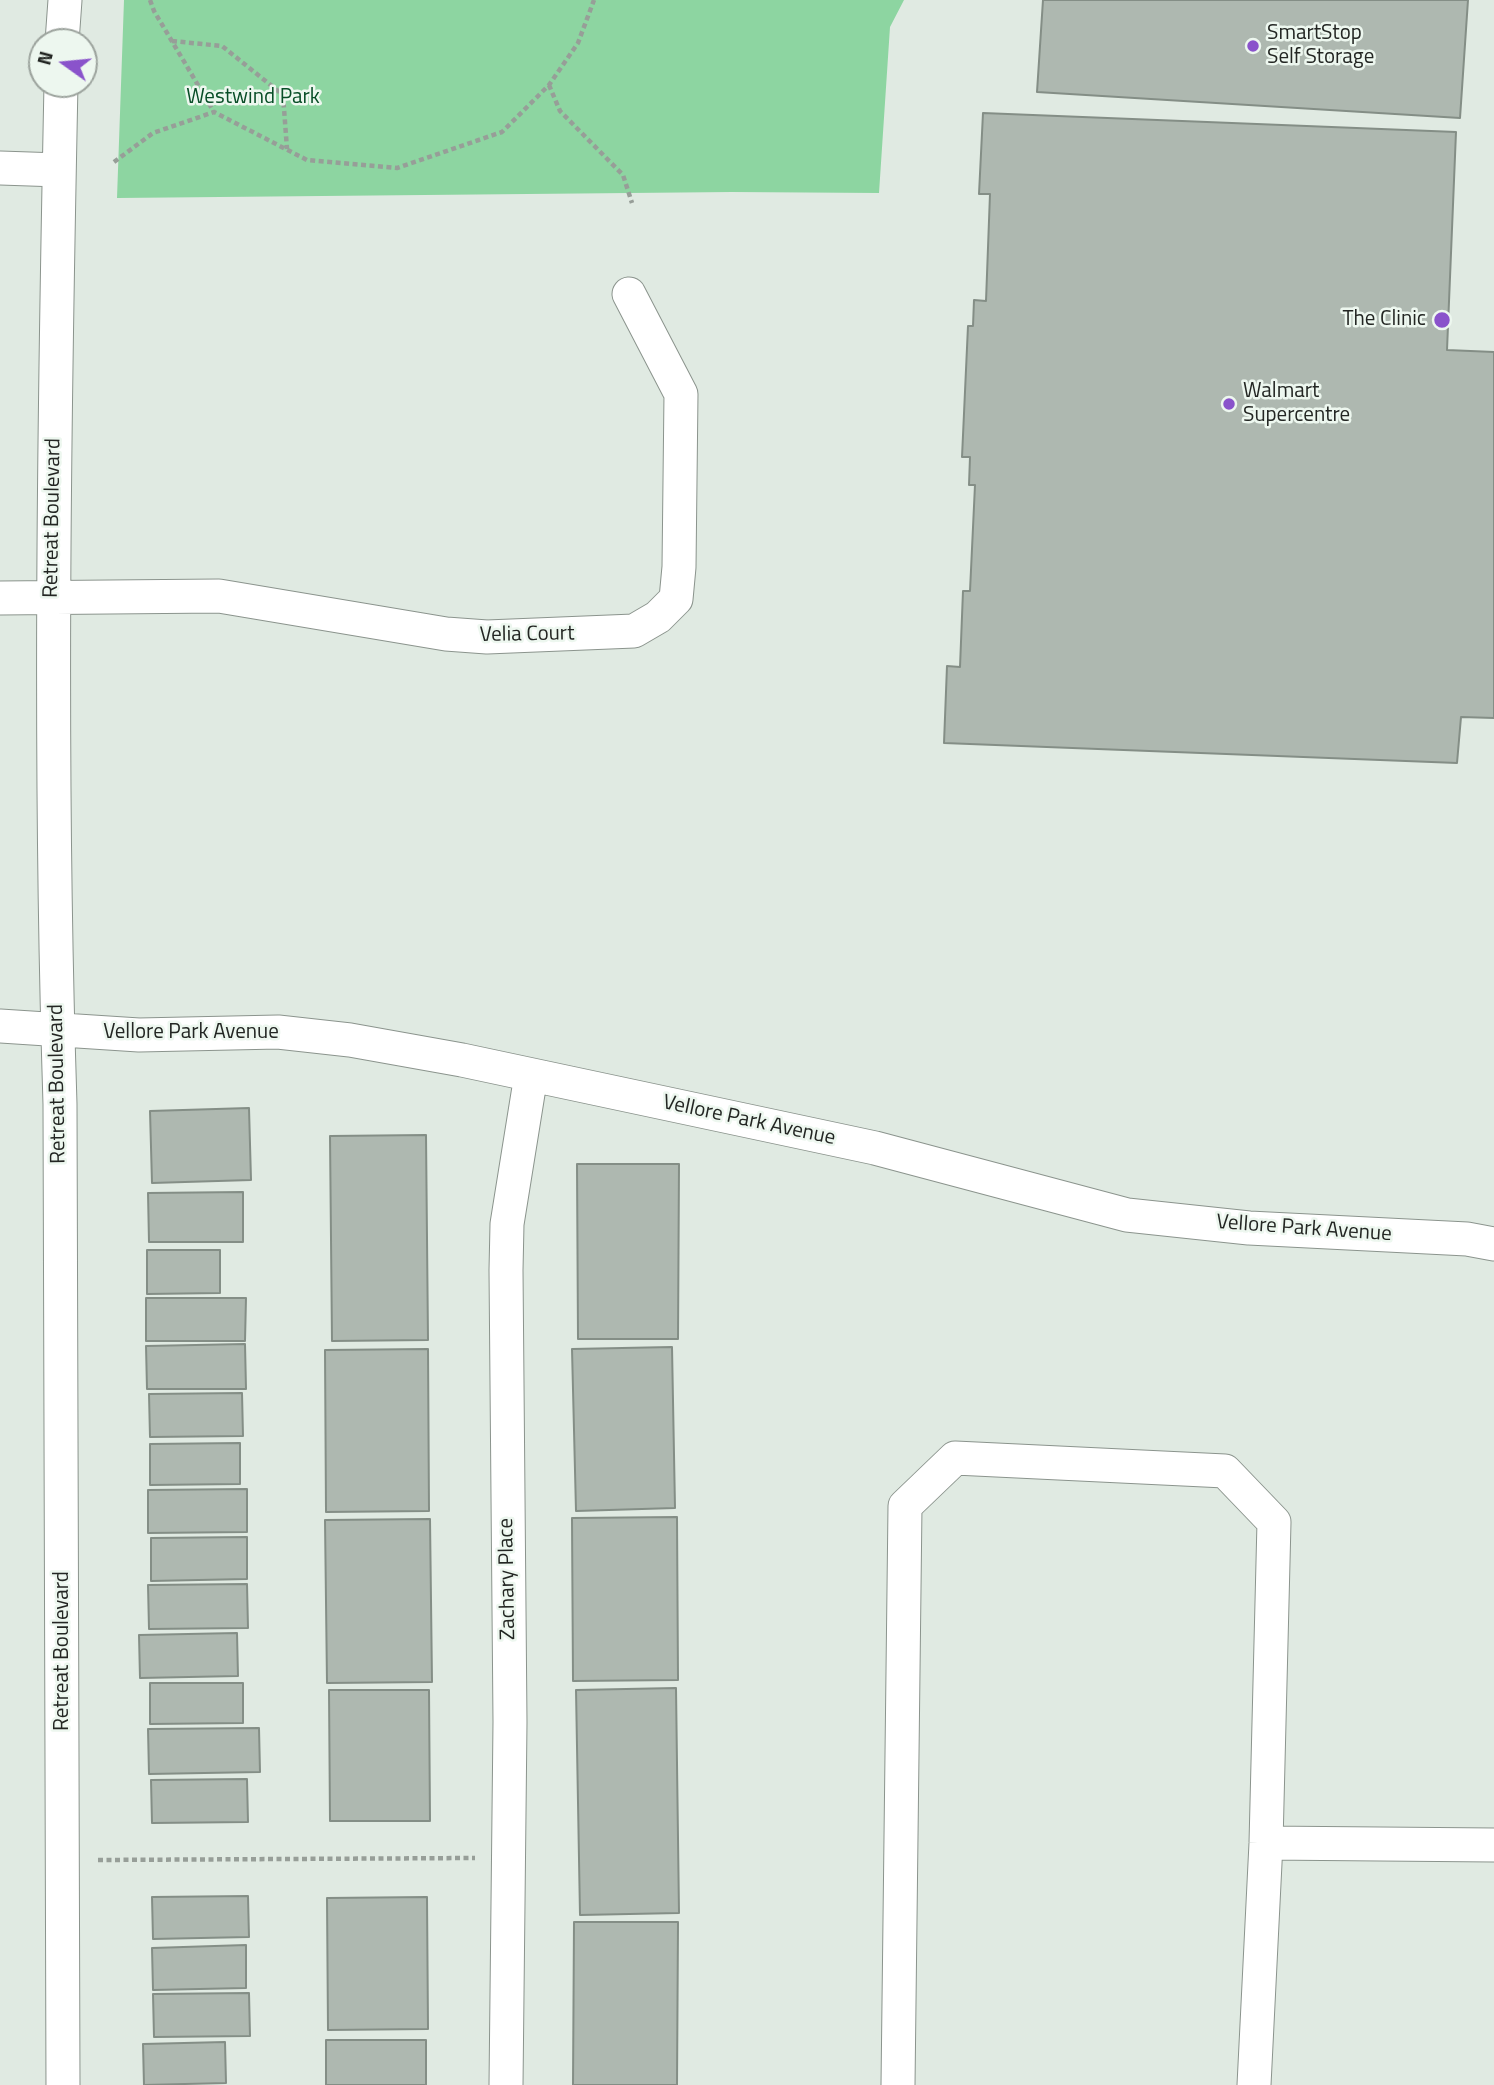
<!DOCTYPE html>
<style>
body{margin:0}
#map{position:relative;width:1494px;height:2085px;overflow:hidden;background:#e0eae2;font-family:"Titillium Web",sans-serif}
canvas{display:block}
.north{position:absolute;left:28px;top:28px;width:70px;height:70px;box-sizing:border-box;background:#edf7ef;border:2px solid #9ca39d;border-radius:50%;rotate:285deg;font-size:19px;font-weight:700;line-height:28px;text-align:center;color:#232623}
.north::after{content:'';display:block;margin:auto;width:24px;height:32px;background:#8a53cb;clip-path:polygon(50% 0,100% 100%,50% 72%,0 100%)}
</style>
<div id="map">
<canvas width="1494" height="2085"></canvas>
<div class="north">N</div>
</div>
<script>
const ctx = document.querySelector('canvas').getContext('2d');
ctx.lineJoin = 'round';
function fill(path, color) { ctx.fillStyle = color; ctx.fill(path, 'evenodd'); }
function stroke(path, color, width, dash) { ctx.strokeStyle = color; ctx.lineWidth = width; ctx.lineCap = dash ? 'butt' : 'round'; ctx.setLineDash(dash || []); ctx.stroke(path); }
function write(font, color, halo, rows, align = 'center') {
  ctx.font = font + ' "Titillium Web",sans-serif'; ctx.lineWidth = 5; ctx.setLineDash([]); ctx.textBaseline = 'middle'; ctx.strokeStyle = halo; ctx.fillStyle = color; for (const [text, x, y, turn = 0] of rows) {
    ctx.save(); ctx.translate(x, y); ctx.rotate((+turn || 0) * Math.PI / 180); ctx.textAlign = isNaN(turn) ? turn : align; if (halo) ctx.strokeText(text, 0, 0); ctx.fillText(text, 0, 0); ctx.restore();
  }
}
const green = new Path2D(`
 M124,0h780l-14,27 -11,166 -147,-1 -615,6z`);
const building = new Path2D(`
 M1043,0h425l-8,118 -423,-26z
 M983,113l473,19 -9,218 47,2v366l-33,-1 -4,46 -513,-20 3,-77 13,1 3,-76h7l5,-106h-6l1,-28h-8l6,-131h5l1,-26 12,1 4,-107h-11z
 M249,1108l2,72 -99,3 -2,-72z
 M426,1135l2,205 -96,1 -2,-205z
 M577,1164h102l-1,175h-100z
 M243,1192v50h-94l-1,-49z
 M147,1250h73v43l-73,1z
 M146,1298h100l-1,43h-99z
 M245,1344l1,45h-99l-1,-43z
 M672,1347l3,161 -99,3 -4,-162z
 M428,1349l1,162 -103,1 -1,-162z
 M242,1393l1,43 -93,1 -1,-43z
 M240,1443v41l-90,1v-41z
 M247,1489v43l-99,1v-43z
 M677,1517l1,163 -105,1 -1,-163z
 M430,1519l2,163 -105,1 -2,-163z
 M247,1537v42l-96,2v-43z
 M247,1584l1,44 -99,1 -1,-44z
 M237,1633l1,43 -98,2 -1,-43z
 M150,1683h93v40l-93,1z
 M676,1688l3,225 -99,2 -4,-225z
 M329,1690h100l1,131h-100z
 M259,1728l1,44 -111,2 -1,-45z
 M247,1779l1,43 -96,1 -1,-43z
 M248,1896l1,41 -96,2 -1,-42z
 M427,1897l1,132 -100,1 -1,-132z
 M574,1922h104l-1,163h-104z
 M246,1945v43l-93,2 -1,-42z
 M249,1993l1,43 -96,1 -1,-43z
 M326,2040h100v45h-100z
 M225,2042l1,41 -82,2 -1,-41z`);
const path = new Path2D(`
 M150,0l4,11 60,101
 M172,41l50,5 61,49 4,54
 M549,85l11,26 63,64 9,28
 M114,162l39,-29 61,-21 93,48 90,8 105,-36 47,-47 29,-42 16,-43
 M98,1860l377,-2`);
const minor = new Path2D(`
 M62,42l3,-42
 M61,84c-7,340 -12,680 -1,1020l3,981
 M0,168l59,2
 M0,598l219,-2 227,38 41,3 147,-6 24,-14 18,-18 3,-32 2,-173 -52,-100
 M0,1026l139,9 139,-3 72,8 112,20 413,88 252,67 122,13 218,11 27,5
 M1266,1843l228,2
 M506,2085l4,-363 -4,-452 1,-46 24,-149
 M898,2085l7,-579 50,-48 270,13 49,51 -8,321 -12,242`);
const markers = [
 [1253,46,7,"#8a53cb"],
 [1442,320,9,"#8a53cb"],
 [1229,404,7,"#8a53cb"]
];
const poiNames = [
 ["SmartStop",1267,34],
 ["Self Storage",1267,58],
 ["The Clinic",1426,320,"right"],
 ["Walmart",1243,392],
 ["Supercentre",1243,416]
];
const parkNames = [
 ["Westwind Park",253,98]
];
const streetNames = [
 ["Retreat Boulevard",53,518,-89],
 ["Velia Court",527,635,-1],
 ["Vellore Park Avenue",191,1033],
 ["Retreat Boulevard",58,1084,-91],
 ["Vellore Park Avenue",749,1121,12],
 ["Vellore Park Avenue",1304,1229,4],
 ["Zachary Place",508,1579,-91],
 ["Retreat Boulevard",63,1651,-90]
];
fill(green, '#8dd5a1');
fill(building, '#aeb8b0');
stroke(building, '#848e86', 2);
stroke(minor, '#8b948d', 35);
stroke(path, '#979e98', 4.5, [5, 3.5]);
stroke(minor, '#fff', 33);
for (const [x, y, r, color] of markers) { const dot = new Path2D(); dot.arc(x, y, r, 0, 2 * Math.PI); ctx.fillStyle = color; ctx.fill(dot); stroke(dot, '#edf7ef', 2.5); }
write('21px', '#232623', '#edf7ef', poiNames, 'left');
write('21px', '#084e27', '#edf7ef', parkNames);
write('21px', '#232623', '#edf7ef', streetNames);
</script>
